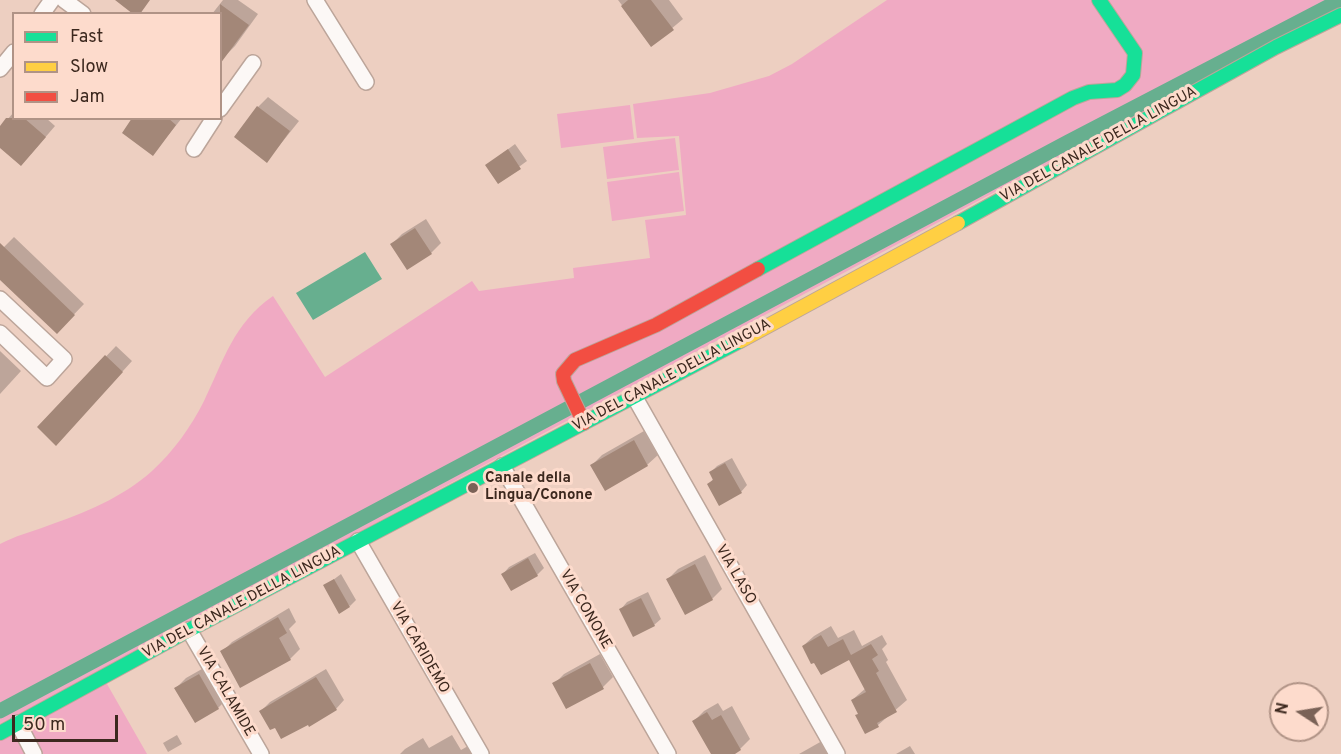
<!DOCTYPE html>
<style>
body{margin:0}
#map{position:relative;width:1341px;height:754px;overflow:hidden;background:#edcfc1;font-family:Overpass,sans-serif}
canvas{display:block}
.legend{position:absolute;left:12px;top:12px;width:210px;height:108px;box-sizing:border-box;background:#fddbcc;border:2px solid #b09386;margin:0;padding:8px 10px;list-style:none;font-size:18px;color:#3c281e}
.legend li{display:flex;align-items:center;gap:12px;height:30px}
.legend b{width:30px;border:2px solid #b09386}
.north{position:absolute;left:1269px;top:682px;width:60px;height:60px;box-sizing:border-box;background:#fddbcc;border:2px solid #b09386;border-radius:50%;rotate:282deg;font-size:16px;font-weight:700;line-height:24px;text-align:center;color:#3c281e}
.north::after{content:'';display:block;margin:auto;width:21px;height:27px;background:#7a6257;clip-path:polygon(50% 0,100% 100%,50% 72%,0 100%)}
.scale{position:absolute;left:12px;top:715px;width:106px;height:27px;box-sizing:border-box;border:3px solid #3c281e;border-top:0;padding-left:8px;font-size:18px;line-height:21px;white-space:nowrap;color:#3c281e;-webkit-text-stroke:4px #fddbcc;paint-order:stroke}
</style>
<div id="map">
<canvas width="1341" height="754"></canvas>
<ul class="legend">
<li><b style="height:8px;background:#16e098"></b>Fast</li>
<li><b style="height:8px;background:#ffcf43"></b>Slow</li>
<li><b style="height:8px;background:#f24e42"></b>Jam</li>
</ul>
<div class="north">N</div>
<div class="scale">50 m</div>
</div>
<script>
const ctx = document.querySelector('canvas').getContext('2d');
ctx.lineJoin = 'round';
function fill(path, color) { ctx.fillStyle = color; ctx.fill(path, 'evenodd'); }
function stroke(path, color, width, dash) { ctx.strokeStyle = color; ctx.lineWidth = width; ctx.lineCap = dash ? 'butt' : 'round'; ctx.setLineDash(dash || []); ctx.stroke(path); }
function write(font, color, halo, rows, align = 'center') {
  ctx.font = font + ' Overpass,sans-serif'; ctx.lineWidth = 6; ctx.setLineDash([]); ctx.textBaseline = 'middle'; ctx.strokeStyle = halo; ctx.fillStyle = color; for (const [text, x, y, turn = 0] of rows) {
    ctx.save(); ctx.translate(x, y); ctx.rotate((+turn || 0) * Math.PI / 180); ctx.textAlign = isNaN(turn) ? turn : align; if (halo) ctx.strokeText(text, 0, 0); ctx.fillText(text, 0, 0); ctx.restore();
  }
}
const green = new Path2D(`
 M887,0h454v7l-1341,717v-180c15,-8 31,-12 47,-18 37,-13 75,-28 105,-55 21,-19 39,-44 52,-70 20,-41 29,-77 69,-105l52,81 147,-96 7,10 95,-13 -1,-10 77,-10 -5,-38 41,-5 -7,-79 -42,2 -4,-34 77,-11 59,-17 23,-12z
 M630,105l4,34 -73,9 -4,-34z
 M675,138l4,32 -72,9 -4,-32z
 M679,172l5,39 -72,10 -5,-39z
 M103,677l44,77h-147v-21z`);
const water = new Path2D(`
 M365,252l17,27 -69,41 -17,-27z`);
const shadow = new Path2D(`
 M223,0h15l20,14 -23,32 -10,10 -5,-42h-8z
 M618,0h51l14,19 -31,26z
 M268,97l31,24 -32,40 -9,-54z
 M14,112v6h32l9,8 -24,28 -31,-8v-18z
 M134,118h48l-29,36z
 M515,144l12,17 -29,21 -11,-17z
 M426,219l15,24 -10,10 -39,-9 10,-10z
 M14,237l70,67 -27,28 -57,-54v-27z
 M116,346l16,15 -66,73 -27,-7z
 M0,351l21,20 -21,23z
 M644,431l14,24 -11,10h-55l10,-10z
 M732,458l15,27 -6,7 -32,-8 5,-6 -3,-6 6,-6z
 M535,553l9,15 -7,7 -34,-1 6,-7z
 M705,555l17,34 -10,10 -44,-20 10,-10z
 M341,574l15,26 -6,6 -25,-20z
 M648,592l13,27 -7,6 -33,-16 6,-7z
 M289,608l7,14 -7,7 11,20 -10,10 -68,-7 10,-10z
 M831,626l7,12 16,-8 8,16 20,-11 5,9 -5,5 6,11 -2,2 21,38 -29,25 -12,7 -6,-19 -8,-13 14,-12 -16,-30 -47,-12 11,-10z
 M600,654l13,23 -10,10 -49,-3 10,-10z
 M209,665l19,33 -10,10 -42,-20 10,-10z
 M326,669l18,31 -8,9 -28,14 -33,2 -14,-14 9,-9z
 M718,703l5,8 9,-5 18,33 -10,10 -8,5h-19l-19,-33 10,-10z
 M177,735l5,9 -14,8 -5,-9z
 M452,735l9,15 7,-4 5,8h-73l5,-5 18,-11 6,10z
 M822,741l7,13h-30z
 M910,746l5,8h-19z`);
const canal = new Path2D(`
 M0,711l1068,-569 273,-142`);
const building = new Path2D(`
 M115,0h35l-10,14h-7z
 M628,0h23l23,30 -23,17 -30,-41z
 M220,4l29,21 -29,39z
 M257,106l33,25 -23,32 -33,-26z
 M6,118h18l22,19 -25,29 -21,-18v-22z
 M132,118h36l8,7 -23,31 -31,-23z
 M508,149l13,20 -23,15 -13,-19z
 M415,228l17,26 -25,16 -17,-26z
 M0,243l75,72 -18,19 -57,-54z
 M105,355l18,17 -67,74 -19,-19z
 M634,440l14,26 -43,25 -15,-26z
 M725,463l17,30 -23,13 -12,-22 6,-4 -4,-8z
 M528,558l10,18 -27,15 -10,-17z
 M695,564l18,36 -28,15 -19,-36z
 M334,579l16,28 -11,7 -16,-29z
 M641,598l14,28 -22,11 -14,-28z
 M278,617l9,16 -8,5 12,22 -51,28 -20,-37z
 M821,635l7,12 15,-8 8,16 20,-11 7,11 -6,4 7,12 -3,2 21,39 -20,11 2,4 -14,7 -10,-19 3,-1 -7,-14 15,-8 -17,-32 -28,15 -7,-12 -3,1 -9,-18z
 M590,663l14,26 -38,20 -14,-26z
 M199,674l20,35 -24,14 -21,-35z
 M316,677l21,33 -28,17 -1,-2 -27,14 -6,-11 -5,2 -11,-19z
 M707,712l5,8 9,-5 20,35 -6,4h-24l-19,-33z`);
const street = new Path2D(`
 M64,0l19,14
 M315,0l51,82
 M42,14l10,-14
 M0,69l14,-17
 M220,109l33,-46
 M194,149l20,-31
 M0,299l64,60 -17,19 -47,-45
 M634,396l203,358
 M502,466l166,288
 M358,541l123,213
 M189,630l72,124
 M18,723l16,31`);
const fast = new Path2D(`
 M958,223l318,-176 65,-32
 M758,269l315,-171 16,-6 28,-2 8,-5 8,-10 2,-22 -36,-53
 M0,733l189,-103 551,-289`);
const slow = new Path2D(`
 M740,341l218,-118`);
const jam = new Path2D(`
 M584,423l-20,-42 -1,-7 12,-14 81,-35 102,-56`);
const markers = [
 [473,488,6,"#7a6257"]
];
const streetNames = [
 ["VIA DEL CANALE DELLA LINGUA",1099,145,-29],
 ["VIA DEL CANALE DELLA LINGUA",672,376,-28],
 ["VIA LASO",735,575,60],
 ["VIA DEL CANALE DELLA LINGUA",242,603,-28],
 ["VIA CONONE",585,610,60],
 ["VIA CARIDEMO",419,648,60],
 ["VIA CALAMIDE",225,692,60]
];
const poiNames = [
 ["Canale della",485,479],
 ["Lingua/Conone",485,496]
];
fill(green, '#f0aac3');
fill(water, '#67af8f');
fill(shadow, '#0003');
stroke(canal, '#67af8f', 15);
fill(building, '#a38778');
stroke(street, '#bca59a', 18);
stroke(fast, '#bca59a', 16);
stroke(slow, '#bca59a', 16);
stroke(jam, '#bca59a', 16);
stroke(street, '#fcf8f6', 15);
stroke(fast, '#16e098', 14);
stroke(slow, '#ffcf43', 14);
stroke(jam, '#f24e42', 14);
for (const [x, y, r, color] of markers) { const dot = new Path2D(); dot.arc(x, y, r, 0, 2 * Math.PI); ctx.fillStyle = color; ctx.fill(dot); stroke(dot, '#fddbcc', 2); }
write('15px', '#3c281e', '#fddbcc', streetNames);
write('bold 15px', '#3c281e', '#fddbcc', poiNames, 'left');
</script>
